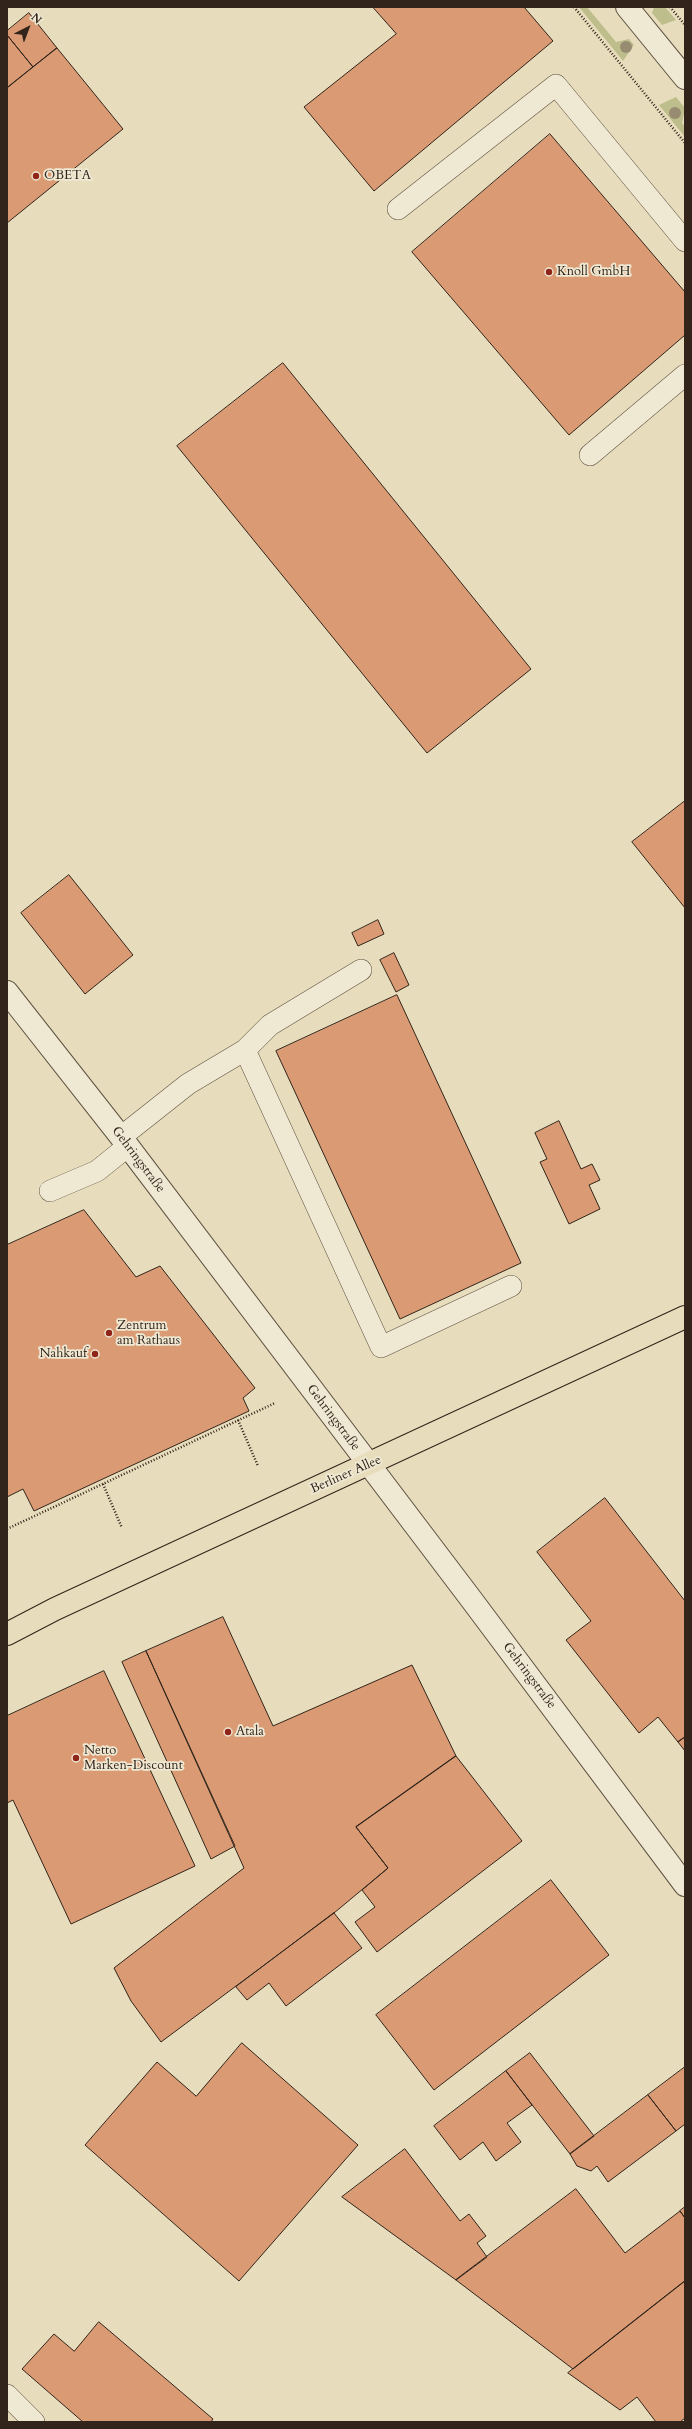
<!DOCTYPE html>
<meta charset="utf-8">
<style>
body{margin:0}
#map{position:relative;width:692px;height:2429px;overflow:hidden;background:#e7dcbc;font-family:Cardo,serif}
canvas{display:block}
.frame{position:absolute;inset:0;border:8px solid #32241a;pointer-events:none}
.north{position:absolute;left:8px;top:8px;width:40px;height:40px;-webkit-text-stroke:3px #efe8d3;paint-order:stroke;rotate:42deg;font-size:11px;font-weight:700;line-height:16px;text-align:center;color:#32241a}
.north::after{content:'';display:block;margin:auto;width:14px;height:18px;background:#32241a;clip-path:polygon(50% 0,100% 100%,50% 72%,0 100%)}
</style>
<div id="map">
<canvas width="692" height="2429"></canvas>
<div class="frame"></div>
<div class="north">N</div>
</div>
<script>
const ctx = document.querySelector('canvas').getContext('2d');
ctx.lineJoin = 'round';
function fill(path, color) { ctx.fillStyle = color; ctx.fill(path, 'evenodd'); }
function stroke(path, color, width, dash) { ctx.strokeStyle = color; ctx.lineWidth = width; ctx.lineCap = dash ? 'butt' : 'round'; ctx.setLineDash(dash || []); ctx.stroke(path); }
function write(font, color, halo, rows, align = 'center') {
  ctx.font = font + ' Cardo,serif'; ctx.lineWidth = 3.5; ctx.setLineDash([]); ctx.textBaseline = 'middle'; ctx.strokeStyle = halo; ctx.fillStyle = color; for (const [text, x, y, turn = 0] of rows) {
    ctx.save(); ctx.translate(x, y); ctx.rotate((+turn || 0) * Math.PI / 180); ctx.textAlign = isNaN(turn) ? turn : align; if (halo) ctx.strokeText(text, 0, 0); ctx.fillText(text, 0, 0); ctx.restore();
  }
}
const green = new Path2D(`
 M579,7h8l29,35 13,-3 5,6 -11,16z
 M654,7h11l11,13 -14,5 -10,-12z
 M676,97l9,11 -3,15 3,4v10l-26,-32z`);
const building = new Path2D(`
 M373,7h151l29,34 -179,150 -70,-84 92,-73z
 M29,13l28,35 -24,19 -26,-32v-4z
 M7,35l26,32 -26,21z
 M57,48l66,81 -116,94v-135z
 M550,134l135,158v43l-116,100 -157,-183z
 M283,363l248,306 -104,84 -250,-307z
 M685,801v107l-53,-66z
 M69,875l64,80 -48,39 -64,-81z
 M378,920l6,14 -26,12 -6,-13z
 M394,953l15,32 -13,7 -16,-32z
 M397,995l124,268 -121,56 -124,-268z
 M559,1121l22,48 11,-5 8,16 -11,5 11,24 -31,15 -29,-62 7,-3 -12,-26z
 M84,1210l52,67 24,-11 95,122 -12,10 6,13 -215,100 -11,-22 -16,8v-252z
 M605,1498l80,103v136l-7,5 -20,-25 -19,16 -73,-93 25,-19 -54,-69z
 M223,1617l50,109 139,-61 44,91 -100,71 32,41 -54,45 -173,129 -30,-41 -17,-33 130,-100 -98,-217z
 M146,1651l89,195 -24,13 -89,-197z
 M104,1671l91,195 -124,58 -58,-124 -6,3v-87z
 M685,1737v14l-7,-9z
 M456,1756l66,85 -145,111 -22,-30 20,-15 -13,-17 26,-22 -32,-41z
 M551,1880l58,75 -175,135 -58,-75z
 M334,1913l28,35 -76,58 -17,-23 -22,17 -11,-13z
 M242,2043l116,102 -119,136 -154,-136 72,-83 39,34z
 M530,2053l64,83 -24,18 -64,-83z
 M685,2067v57l-9,7 -28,-36z
 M506,2071l26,34 -25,18 14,19 -25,19 -13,-19 -23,18 -26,-34z
 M648,2095l28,36 -68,51 -11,-16 -6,5 -14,-5 -7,-12z
 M405,2149l55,72 9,-7 17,22 -9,7 10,14 -31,23 -114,-83z
 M576,2189l49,64 55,-42 5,7v63l-112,88 -117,-89z
 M685,2207v11l-5,-7z
 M685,2281v137l-5,4h-24l-19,-25 -17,13 -52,-37z
 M99,2322l114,97 -2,3h-128l-61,-53 32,-35 20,17z`);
const path = new Path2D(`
 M574,7l111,136
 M670,7l15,18
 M238,1420l20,46
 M103,1484l19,44
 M7,1529l268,-126`);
const service = new Path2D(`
 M398,209l158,-124 129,156
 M590,455l95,-80
 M245,1050l25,-25 91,-55
 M121,1137l67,-53 57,-34 136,297 130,-61
 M50,1191l47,-20 31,-25
 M7,2395l27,27`);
const minor = new Path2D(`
 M7,992l114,145 350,462 214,286`);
const tertiary = new Path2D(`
 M627,7l58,71`);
const primary = new Path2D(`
 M7,1634l48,-25 630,-292`);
const trees = [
 [626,47],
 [675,113]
];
const markers = [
 [36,176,4,"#8f2418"],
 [549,272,4,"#8f2418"],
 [109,1333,4,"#8f2418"],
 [95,1354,4,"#8f2418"],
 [228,1732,4,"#8f2418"],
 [76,1758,4,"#8f2418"]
];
const poiNames = [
 ["OBETA",44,176],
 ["Knoll GmbH",557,272],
 ["Zentrum",117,1326],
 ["am Rathaus",117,1341],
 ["Nahkauf",87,1354,"right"],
 ["Atala",236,1732],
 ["Netto",84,1751],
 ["Marken-Discount",84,1766]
];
const streetNames = [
 ["Gehringstraße",138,1160,53],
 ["Gehringstraße",333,1418,53],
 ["Berliner Allee",346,1475,-24],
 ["Gehringstraße",529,1676,53]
];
fill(green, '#bdbe8c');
fill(building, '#da9b74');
stroke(building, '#32241a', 1);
stroke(service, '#5f5242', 22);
stroke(minor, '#5f5242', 24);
stroke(tertiary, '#5f5242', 24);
stroke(primary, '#32241a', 24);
stroke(path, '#32241a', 2.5, [1, 2]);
stroke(service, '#efe8d3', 21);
stroke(minor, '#efe8d3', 22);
stroke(tertiary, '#efe8d3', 22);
stroke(primary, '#e7dcbc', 22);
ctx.fillStyle = '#978c72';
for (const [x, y] of trees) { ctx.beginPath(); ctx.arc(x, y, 6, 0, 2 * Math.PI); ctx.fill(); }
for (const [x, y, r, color] of markers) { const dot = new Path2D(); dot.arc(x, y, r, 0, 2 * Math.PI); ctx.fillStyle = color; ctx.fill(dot); stroke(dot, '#efe8d3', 1.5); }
write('13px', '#32241a', '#efe8d3', poiNames, 'left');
write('13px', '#32241a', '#efe8d3', streetNames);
</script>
